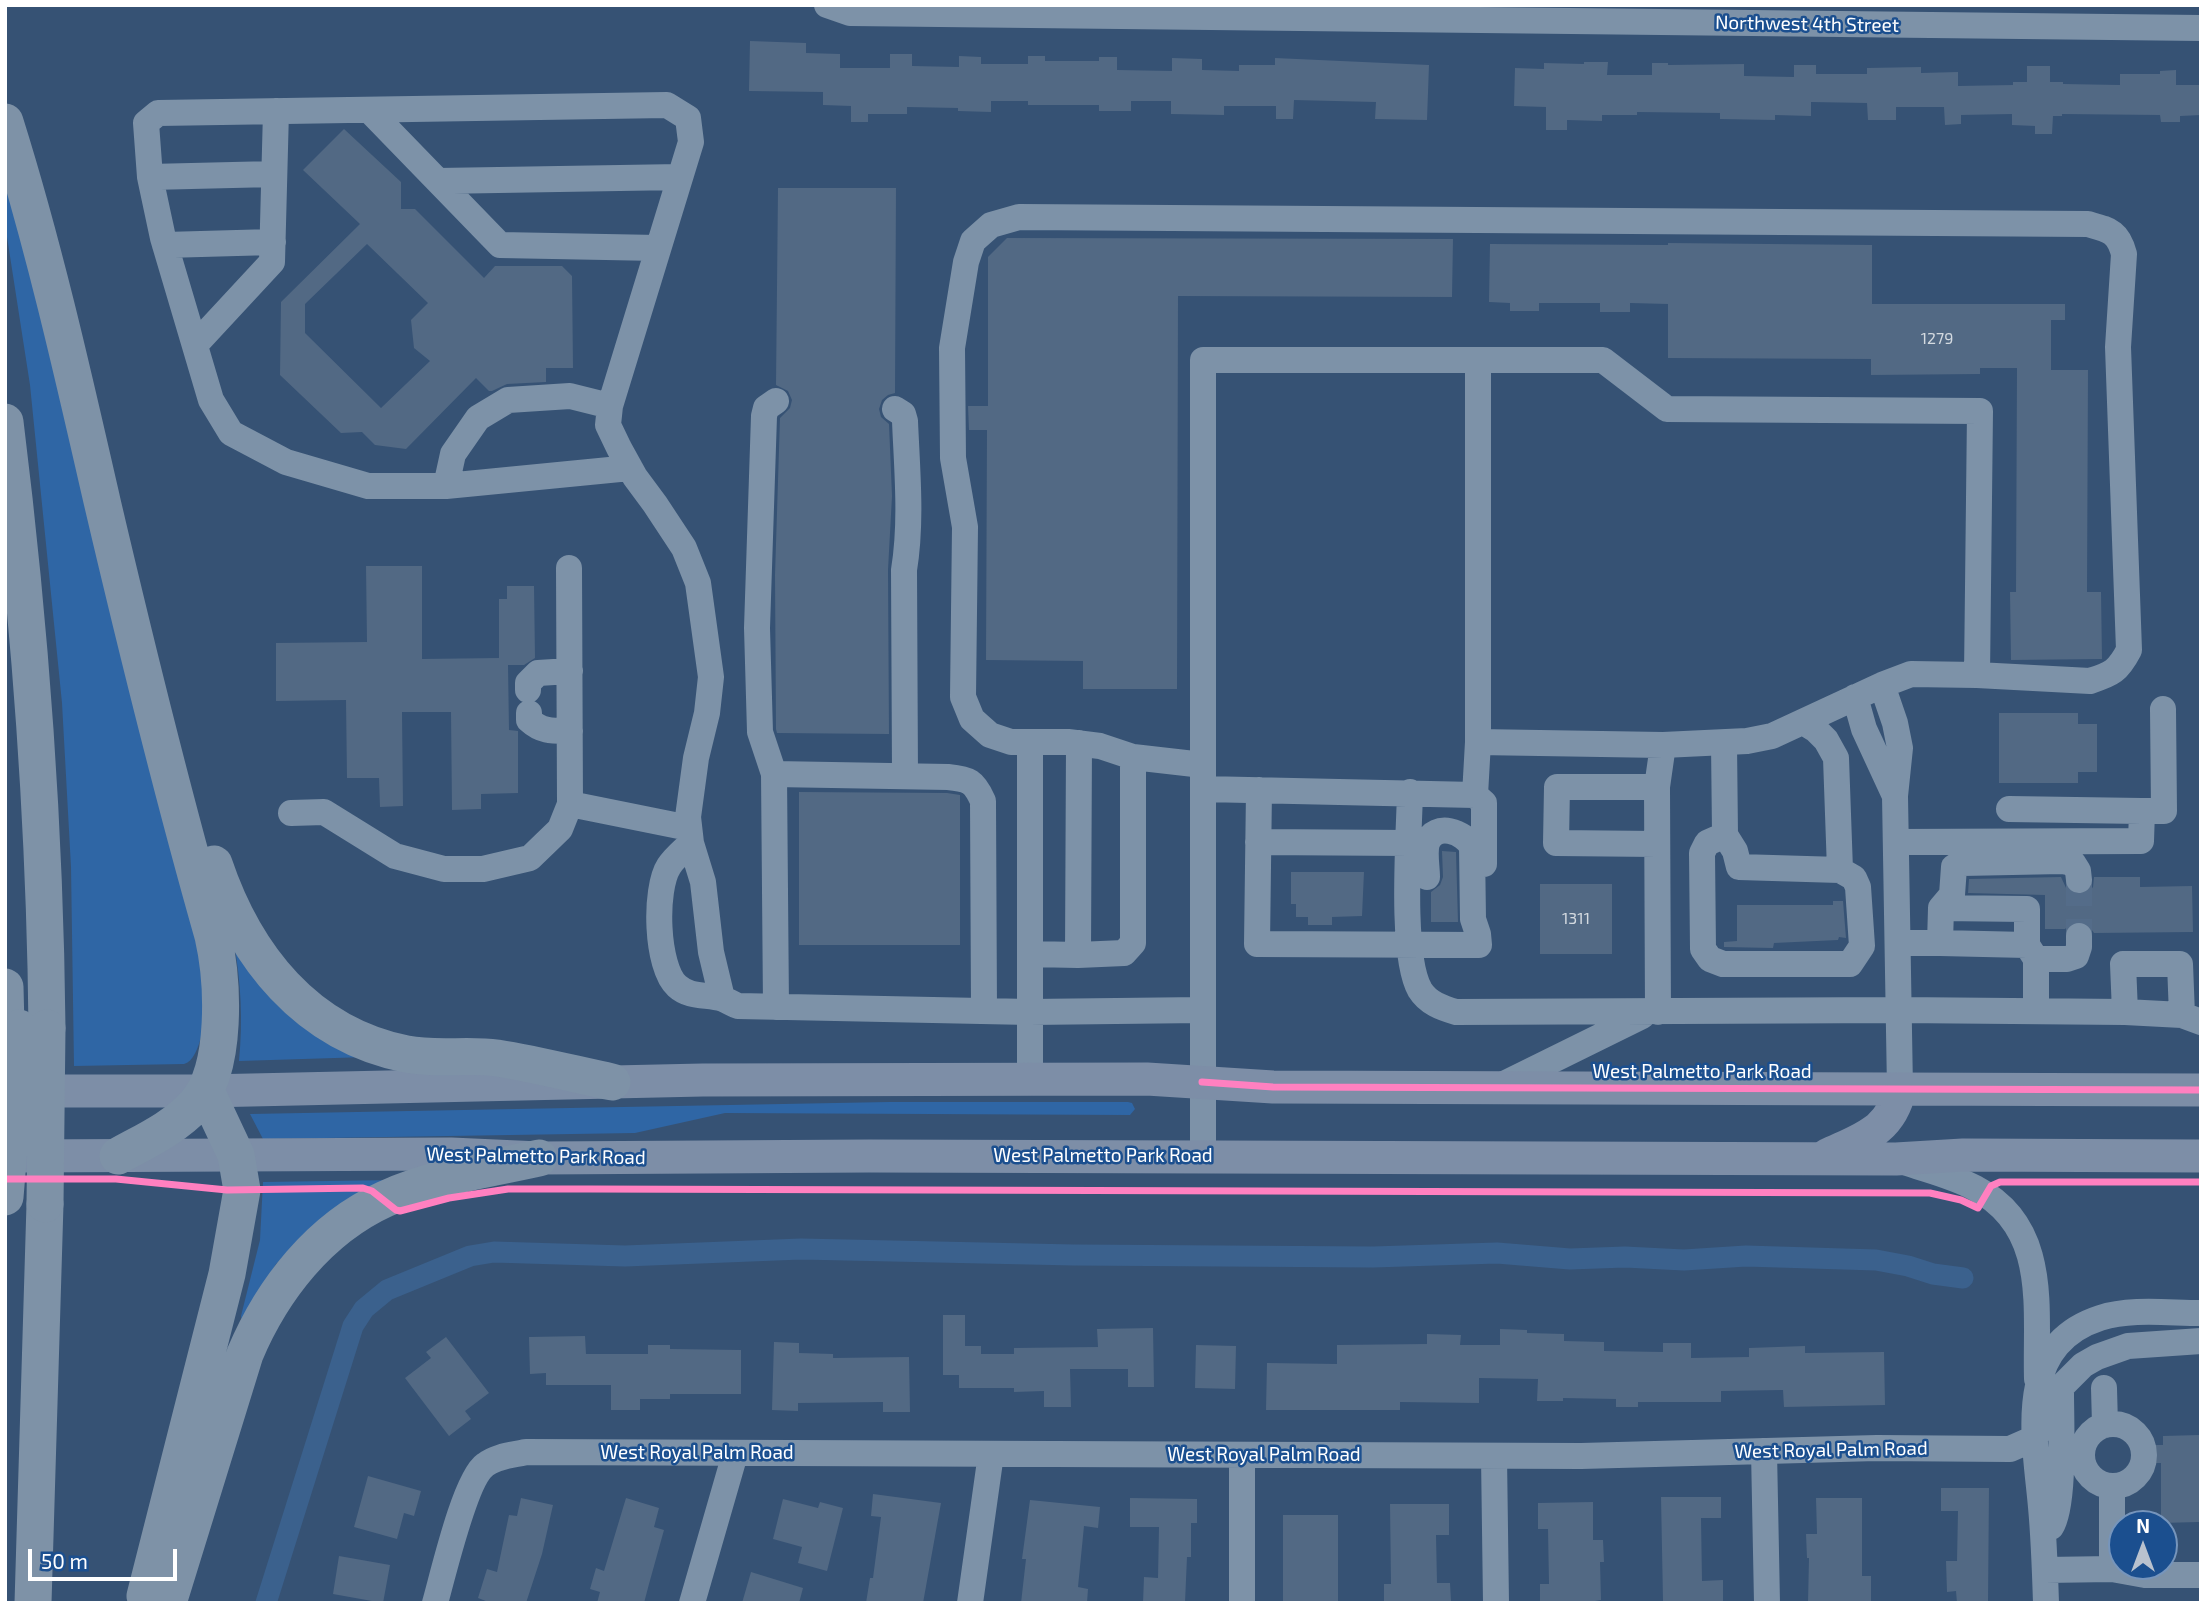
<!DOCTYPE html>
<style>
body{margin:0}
#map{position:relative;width:2206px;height:1608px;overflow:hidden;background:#365274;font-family:"Exo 2",sans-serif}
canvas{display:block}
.frame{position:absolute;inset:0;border:7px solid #fff;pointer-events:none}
.north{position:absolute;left:2108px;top:1510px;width:70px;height:70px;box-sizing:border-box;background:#1b4f8f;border:2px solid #7695bc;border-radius:50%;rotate:0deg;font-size:19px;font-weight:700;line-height:28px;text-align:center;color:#fff}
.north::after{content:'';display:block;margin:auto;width:24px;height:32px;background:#b9c2ce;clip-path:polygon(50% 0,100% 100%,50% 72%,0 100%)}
.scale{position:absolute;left:28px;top:1549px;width:149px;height:32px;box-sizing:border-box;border:4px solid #fff;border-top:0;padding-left:9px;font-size:21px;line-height:24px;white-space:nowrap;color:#fff;-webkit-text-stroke:5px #1b4f8f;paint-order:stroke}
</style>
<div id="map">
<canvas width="2206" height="1608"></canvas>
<div class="frame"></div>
<div class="north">N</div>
<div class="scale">50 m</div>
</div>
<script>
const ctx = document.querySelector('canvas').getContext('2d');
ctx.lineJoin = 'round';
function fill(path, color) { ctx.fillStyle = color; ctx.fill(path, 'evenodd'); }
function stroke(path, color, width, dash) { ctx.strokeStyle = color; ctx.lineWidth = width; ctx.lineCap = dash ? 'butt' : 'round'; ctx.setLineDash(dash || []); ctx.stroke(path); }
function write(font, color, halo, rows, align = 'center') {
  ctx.font = font + ' "Exo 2",sans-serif'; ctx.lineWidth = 5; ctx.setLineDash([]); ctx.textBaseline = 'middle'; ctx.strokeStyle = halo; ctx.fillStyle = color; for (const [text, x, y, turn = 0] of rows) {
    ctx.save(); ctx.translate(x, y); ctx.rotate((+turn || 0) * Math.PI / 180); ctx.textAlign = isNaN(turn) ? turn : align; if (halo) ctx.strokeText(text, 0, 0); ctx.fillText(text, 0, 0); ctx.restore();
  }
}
const green = new Path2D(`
 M5,139l192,807c3,15 7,30 9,45 1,17 -4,69 -22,73l-110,2 -3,-199 -9,-164 -32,-318 -25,-161z
 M234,943l133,114 -128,4c4,-41 2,-78 -5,-118z
 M889,1102h239l4,1 3,6 -5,6 -405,-2 -90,20 -372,6 -13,-25z
 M396,1180l-95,60 -25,24 -34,58 -1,-6 19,-76 3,-58z`);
const canal = new Path2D(`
 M266,1603l87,-277 11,-17 23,-19 83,-34 24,-4 131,4 176,-7 273,6 299,2 124,-4 73,6 55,-2 59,3 62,-4 130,4 32,6 25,8 30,4`);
const building = new Path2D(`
 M750,41l56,2v10l34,1v14h50v-14h22v12l47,1v-11l22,1v7h47v-8h17v5h54v-4h18v13l55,1v-13l30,1v11l37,1v-6h36v-7l154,7 -2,55 -52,-1 1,-17 -82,-2 -1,19h-17v-13h-52v9l-53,-1v-13h-40v10h-32v-6h-71v-4h-37v11l-33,-1v-3l-51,-1v7h-39v8h-17v-16l-28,-1v-13l-74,-1z
 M1584,62h24l-1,13h45v-12h16v2l76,-1v12l50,1v-12h22v9h51v-6l54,-1v6l37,-1v14l55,-1v-3h14v-16h23v16h13v2l57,1v-11h40v-3l16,-1v15h25v30l-21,1v6h-19l-1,-7 -98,-1v2h-9l-1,18h-17v-8l-23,-1v-11l-51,1v9l-16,1 -1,-18h-48v13h-28l-1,-17 -56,-1v14l-36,-1v5l-55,-1v-6l-83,-1v3h-35v6l-35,-1v10h-21v-23l-32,-1 1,-38 29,1v-6l40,1z
 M344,129l57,53v27h14l69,69 11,-12h67l10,10 1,92h-27v14l-39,2 -15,7h-3l-13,-13 -70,71 -31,-4 -13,-13 -21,1 -61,-58 1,-73 79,-78 -57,-54zM367,244l61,59 -17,17 3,28 16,13 -49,47 -76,-75v-29z
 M778,188h118l-1,205 -7,2 -6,5 -3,9 2,8 8,7 3,72 -4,74 1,164 -112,-1 -1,-4 -1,-154 5,-157 10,-10 2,-8 -4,-9 -12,-6z
 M1007,238l446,1 -1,58 -274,-1 -1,393h-94v-28l-97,-1 1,-230h-18l-1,-24h20v-149z
 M1668,243l204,2v59h193v16h-14v50h37l-1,222h14l1,67 -91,1 -1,-68h6l1,-224h-37v6l-109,1v-16l-203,-1v-54l-38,-1v9h-30v-9h-61v8h-29v-8l-21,-1 1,-58 178,1z
 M366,566h56v93l77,-1v-59h8v-13h27l1,72 -11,7h-16l1,65 9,1v62l-37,1v15l-29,1 -1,-98h-49l1,94 -23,1 -1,-29h-32l-1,-78 -70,1v-58l91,-1z
 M1999,713h79v11h19v48h-19v11h-79z
 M799,792l148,1 13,2v150h-161z
 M1442,851l14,1 2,70h-27v-30l9,-7 3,-8z
 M1291,872h73l-2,44 -30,1v8h-24v-8h-12v-13h-5z
 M2061,877l6,13 5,4 8,2 8,-3 5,-6 1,-10h46v10l52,-1 1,46 -99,1 -7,-10 -7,-3 -9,3 -6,6h-20v-34l-77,-2 1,-14z
 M1540,884h72v70h-72z
 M1833,901h10l3,37 -7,-1 -1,3 -64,3 -1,5 -49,-1v-5l13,-1v-36h96z
 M943,1315h22v31h16v8h33v-6l84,-1 -1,-18 56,-1 1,59h-26v-18h-58l1,38h-27v-16l-30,1v-4h-55v-13h-16z
 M1500,1329l27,1v3l37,1v7l40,1v9l59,1v-9h28v15l58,-1v-9l56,-2v7l79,-1 1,53 -101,2 -1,-17 -62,1v11h-83v5h-22v-8l-53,-1v3h-26l1,-22 -59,-1v25l-79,-1v8h-134l1,-47 70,1v-19l90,-1v-10l34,1 -1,10h40z
 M585,1336l1,18h62v-9h22v4l71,1v44h-71v5h-30v11h-29v-25h-65v-12l-16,1 -1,-37z
 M446,1337l43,56 -24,18 6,8 -22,17 -44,-58 26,-20 -5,-6z
 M774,1342l25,1v10l34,1v4l76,-1 1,55h-27v-10l-85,1v8l-26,-1z
 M1196,1345l40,1 -1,43 -40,-1z
 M2199,1435v13h2l-2,74 -38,1v-60h-26v-18h28v-9z
 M368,1476l53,15 -7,25 -10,-3 -7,26 -43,-12z
 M1941,1488h48l-1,115h-31l-1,-12 -9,1 -1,-31h11l1,-50h-17z
 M873,1494l68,9 -18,100h-57l4,-25h3l8,-61 -10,-1z
 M1661,1497h60v21h-20l1,63 21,-1v23l-60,-2z
 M521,1498l32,7 -11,49 -16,49h-35l-13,-5 9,-29 10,3 12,-57 8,1z
 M626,1498l33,10 -5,19 10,3 -15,54 -5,19h-47l3,-11 -10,-3 6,-21 8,3z
 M1130,1498l67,1v24h-6v34h-4l-2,46h-42l1,-26 14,1 1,-51h-29z
 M1816,1498h46v78h9v27h-63l1,-45h-2l-1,-24h11z
 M783,1499l35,9 2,-6 23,6 -16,63 -29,-8 4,-16 -29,-8z
 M1030,1500l70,7 -2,21 -14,-2 -6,61 10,2 -1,14h-66l5,-44h-4z
 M1593,1502v38h10l1,22h-4l1,38 -6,1v2h-55v-19h9l-1,-55h-10v-26z
 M1390,1504h59v31h-13l1,48h13l1,18 -67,2v-19h7z
 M1283,1515h55v88h-55z
 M339,1556l51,9 -7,38 -50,-9z
 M751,1572l52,16 -4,15h-57z`);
const minorTunnel = new Path2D(`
 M2079,880v56`);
const minor = new Path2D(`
 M827,5l23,8 1351,15
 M369,110l131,135 158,3
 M150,177l124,-3
 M438,181l242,-4
 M165,245l108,-3
 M195,345l77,-83 4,-151
 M610,406l-40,-10 -62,4 -30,18 -25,36 -7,32 184,-18
 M895,409l8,5 2,7c2,49 7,100 -1,149l1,206
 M446,486h-78l-82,-24 -55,-29 -20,-33 -48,-162 -13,-61 -4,-54 12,-10 509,-8 21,13 3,24 -81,264 -2,19 11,23 16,29 20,27 29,44 14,35 13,94 -4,36 -11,45 -8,59 3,26 12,39 8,70 11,46
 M1882,685l13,38 5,25 -5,48 5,293
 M528,690v-7l10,-10 32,-2
 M1855,697l9,32 31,67
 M529,713v7c13,12 24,11 41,11
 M1030,742v338
 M1079,743l-1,212 46,-2 9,-10v-186
 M1724,743l1,92 10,16 4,16 101,3 -4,-112 -10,-18 -10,-10 -13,-8
 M1203,765l-70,-8 -33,-11 -32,-4h-57l-21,-7 -18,-16 -9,-22 2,-170 -12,-69 -1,-110 14,-86 7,-21 18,-16 28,-8 1069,7c21,6 30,7 36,30l-6,93 11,303c-11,21 -17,24 -39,31l-113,-6 -66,-1 -29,11 -110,51 -25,5 -84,4 -185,-3
 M774,774l-14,-42 -3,-104 7,-212 2,-8 10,-7
 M1657,787h-100l-1,56 101,1
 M1203,789l272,6 3,-53v-382
 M1259,790l-2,154 222,1 -1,-11 -5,-15 -1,-72c-7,-15 -37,-26 -45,-4 -3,9 0,24 0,34
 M1410,792c-1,45 -10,163 10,198 8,13 22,18 36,22l443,-2 226,2 57,3 19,7
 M1475,795l9,8v61
 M570,804l119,24
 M2142,811h22l-1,-102
 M291,813l33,-1 71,44 49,13h39l47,-11 30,-29 10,-25 -1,-236
 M1716,839l-9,4 -5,10 1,96 7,10 13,5h127l12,-18 -4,-59 -4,-9 -14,-8
 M1258,842l151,1
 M1896,842l245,-1 1,-30 -133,-2
 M691,843c-7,7 -17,15 -22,23 -15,23 -13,101 8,120 13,12 31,8 46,13 5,2 10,5 15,7l292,6 172,-2
 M1941,908l11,-13 2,-28 8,-4 100,-2 11,2 5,8 1,9
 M1898,943h42l1,-35 86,1v36l9,14v52
 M1940,943l87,2
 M1030,954l48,1
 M2036,959h31l9,-3 3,-9v-11
 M776,1007l-2,-233 174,3c21,2 26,4 35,24l1,210
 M1658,1012l-1,-225 6,-42
 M2125,1012l-2,-48h57l2,51
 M1498,1087l144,-71
 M1203,1156v-796h400l64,49 313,2 -3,264
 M1904,1162c23,8 49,14 71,26 75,39 60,120 62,191
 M2104,1388l1,37
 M2082 1455a31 31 0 1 1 62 0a31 31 0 1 1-62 0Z
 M1764,1451l3,152
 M1242,1455v148
 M1494,1456l2,147
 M2051,1527c14,-21 10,-105 10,-134
 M2112,1569l33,6h56
 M2045,1570l67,-1v-83
 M435,1603c8,-28 30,-124 50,-138 11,-9 28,-10 41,-13l1055,4 296,-8 133,1 25,-11 26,-51 22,-22 14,-8 31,-11 73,-5
 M692,1603l43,-149
 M970,1603l21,-149
 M2046,1603c-1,-32 -2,-64 -5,-96 -6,-69 -27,-161 59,-189 31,-10 68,-5 101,-5`);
const major = new Path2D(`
 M20,1091h186l497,-11 444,-1 126,8 928,3
 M1827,1155c36,-17 64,-24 73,-66
 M19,1156l432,-2 88,4 330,-2 1027,3 67,-4 238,1`);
const highway = new Path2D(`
 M5,122c39,124 68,252 97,379 34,145 70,291 111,435 10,44 15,133 -18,169 -21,23 -50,36 -77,51
 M5,422c25,201 40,404 42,606
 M214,864c31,92 92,170 192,190 30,6 61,0 91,4 38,6 77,16 115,24
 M5,987l1,40
 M145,1596l82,-322 15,-84 -6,-35 -30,-64
 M33,1603l12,-399
 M168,1603l77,-249c27,-64 74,-125 140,-155 48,-22 103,-30 154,-41`);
const highwayBridge = new Path2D(`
 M5,1197l14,-169
 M45,1204l2,-176`);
const cycleway = new Path2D(`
 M1202,1082l71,5 928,3
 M5,1179h111l111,11 136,-2 9,3 24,19 4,1 49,-13 59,-9h82l1340,4 31,7 17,8 13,-22 9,-4h201`);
const numberNames = [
 ["1279",1937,339],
 ["1311",1576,919]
];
const streetNames = [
 ["Northwest 4th Street",1807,24,1],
 ["West Palmetto Park Road",1702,1072],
 ["West Palmetto Park Road",536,1156,1],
 ["West Palmetto Park Road",1103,1156],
 ["West Royal Palm Road",1831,1450,-1],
 ["West Royal Palm Road",697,1453],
 ["West Royal Palm Road",1264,1455]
];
fill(green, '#2f66a5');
stroke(canal, '#3b618d', 21);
fill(building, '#526984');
stroke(minorTunnel, '#546c89', 26, [26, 13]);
stroke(minor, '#7d92a8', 26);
stroke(major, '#7d8ea7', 33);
stroke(highway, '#7e92a7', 37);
stroke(highwayBridge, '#7e92a7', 37);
stroke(cycleway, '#ff80c0', 7);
write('16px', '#d4dae0', null, numberNames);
write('19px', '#fff', '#1b4f8f', streetNames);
</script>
